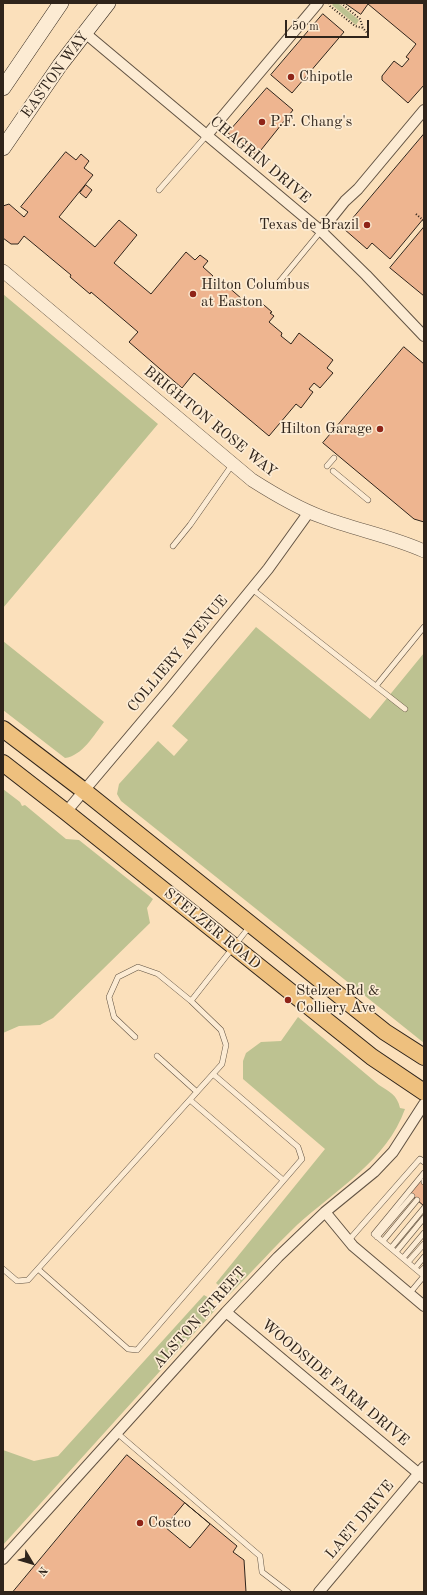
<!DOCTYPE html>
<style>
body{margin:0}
#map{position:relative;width:427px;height:1595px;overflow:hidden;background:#fbe0bb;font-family:"Old Standard TT",serif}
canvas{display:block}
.frame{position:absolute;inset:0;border:4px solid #2f241b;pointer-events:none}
.north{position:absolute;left:12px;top:1543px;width:40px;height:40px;-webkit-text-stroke:3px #fcebd3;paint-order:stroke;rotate:128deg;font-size:11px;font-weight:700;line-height:16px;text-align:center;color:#2f241b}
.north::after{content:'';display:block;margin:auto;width:14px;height:18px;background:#2f241b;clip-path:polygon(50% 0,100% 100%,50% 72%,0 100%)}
.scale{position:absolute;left:285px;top:20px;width:84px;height:18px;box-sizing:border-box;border:2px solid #2f241b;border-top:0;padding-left:5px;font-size:12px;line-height:14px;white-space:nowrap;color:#2f241b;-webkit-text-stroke:3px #fcebd3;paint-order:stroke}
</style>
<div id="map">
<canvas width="427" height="1595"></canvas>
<div class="frame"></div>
<div class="north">N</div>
<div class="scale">50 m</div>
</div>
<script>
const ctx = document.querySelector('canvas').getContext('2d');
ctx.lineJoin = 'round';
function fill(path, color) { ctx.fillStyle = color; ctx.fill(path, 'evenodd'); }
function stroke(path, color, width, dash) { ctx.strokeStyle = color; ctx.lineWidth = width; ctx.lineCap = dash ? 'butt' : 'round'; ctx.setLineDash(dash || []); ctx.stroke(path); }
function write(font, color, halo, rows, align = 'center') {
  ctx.font = font + ' "Old Standard TT",serif'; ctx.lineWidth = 3.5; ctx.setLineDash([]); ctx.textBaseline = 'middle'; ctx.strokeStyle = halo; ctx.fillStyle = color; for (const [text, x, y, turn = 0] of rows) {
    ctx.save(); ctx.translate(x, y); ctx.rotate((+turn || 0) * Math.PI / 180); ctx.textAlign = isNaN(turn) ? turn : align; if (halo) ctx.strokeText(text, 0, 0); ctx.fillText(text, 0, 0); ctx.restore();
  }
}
const green = new Path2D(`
 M334,3h4l21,17 -3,5 -24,-20z
 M3,294l155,130 -155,184z
 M256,627l114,92 54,-66v390l-303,-242 -4,-7 2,-10 39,-43 16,15 14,-16 -16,-14z
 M3,641l101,81c-10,13 -22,34 -39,36l-62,-48z
 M3,789l17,13 2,4 3,-1 41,34 13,1 74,59 -6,9 3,15 -97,95 -13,7 -21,1 -16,7z
 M298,1017l81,68c11,7 18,10 21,23l5,1c-18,51 -69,81 -108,116 -23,22 -45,47 -68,70l-13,-12 109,-134 -82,-70v-18l3,-8 15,-11 20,-1z
 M204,1295l5,3 8,10 -214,237v-95l31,11 24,-5z`);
const building = new Path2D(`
 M345,3h79v82l-16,18 -26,-23v-4l12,-15 8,6 7,-8 -3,-2 10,-13 -48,-40 -7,10z
 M323,14l21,18 -52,61 -21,-18z
 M267,88l26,22 -36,45 -29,-22z
 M424,134v84l-34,41 -18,-16 -5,6 -23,-20z
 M66,152l10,8 5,-6 8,7 -5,7 9,7 -34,42 36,30 24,-27 18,15 -23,28 37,31 35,-42 9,8 5,-5 8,6 -5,6 10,9 -1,1 13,10 1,-2 24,21 5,-6 1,1 1,-2 15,13 -2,1 4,3 -5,6 13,11 -1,3 10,8 8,-11 34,27 -6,8 6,5 -13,15 -6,-5 -5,6 4,3 -12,16 -5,-4 -27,32 -75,-63 -12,15 -53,-46 9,-10 -47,-40 -1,2 -20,-17 1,-2 -47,-39 -6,8h-7l-8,-6v-32l6,-2 15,13 4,-5 -7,-5z
 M86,185l6,5 -6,8 -6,-5z
 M424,227v69l-34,-28z
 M404,347l20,17v158l-10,-3 -91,-76z
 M421,1179l3,3v24l-14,-12z
 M127,1455l110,91 -4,6 11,8 2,32h-233z
 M185,1503l25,21 -20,24 -25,-21z`);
const path = new Path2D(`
 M329,3l1,3 25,20 8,2
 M341,3l19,16 3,9 5,6
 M416,214l8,7`);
const service = new Path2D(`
 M159,190l48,-55
 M275,287l46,-56
 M327,466l7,-8
 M333,471l35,29
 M173,546l17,-21 42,-60
 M252,589l153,120
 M376,686l48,-59
 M135,1037l-21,-20 -5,-20 9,-20 20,-10 20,7 33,27
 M157,1056l40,36
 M190,1100l93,80
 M424,1173l-50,61 50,42
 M424,1182v-1
 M377,1237l35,-41
 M349,1240l71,-81 4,3
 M383,1241l34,-41
 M391,1248l33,-40
 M396,1252l28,-34
 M403,1258l21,-25
 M408,1262l16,-18
 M415,1268l9,-11
 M3,1269l14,12 11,-1 194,-216 4,-19 -5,-15 -30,-29 59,-75
 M38,1269l90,80 9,1 165,-191 -4,-12 -85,-73
 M420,1272l4,-4
 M409,1294l15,-18
 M117,1433l143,123 2,16 26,20`);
const minor = new Path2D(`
 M85,33l236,198 45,44 58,61
 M207,135l111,-132
 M321,231l24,-30 13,-12 66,-79
 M66,812l103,-122 99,-121 41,-57
 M325,1212l28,34 71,60
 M226,1312l198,166
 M3,1559l223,-247 52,-55 47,-45 49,-40 19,-20 31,-48
 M319,1592l105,-125`);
const tertiary = new Path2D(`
 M3,271l249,209c22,14 45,28 70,37 34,13 69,19 102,34`);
const secondary = new Path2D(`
 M3,88l58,-85
 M3,148l57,-83 48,-62`);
const primary = new Path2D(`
 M3,729l80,61 302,242 39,25
 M3,763l63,49 306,245 52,35`);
const markers = [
 [291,77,4,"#8f2418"],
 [262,122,4,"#8f2418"],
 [367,225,4,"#8f2418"],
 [193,294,4,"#8f2418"],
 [380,429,4,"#8f2418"],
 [288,1000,4,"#8f2418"],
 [140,1523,4,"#8f2418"]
];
const streetNames = [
 ["EASTON WAY",55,75,-54],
 ["CHAGRIN DRIVE",260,160,40],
 ["BRIGHTON ROSE WAY",210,422,39],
 ["COLLIERY AVENUE",178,654,-50],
 ["STELZER ROAD",212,929,39],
 ["ALSTON STREET",200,1318,-48],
 ["WOODSIDE FARM DRIVE",335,1383,40],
 ["LAET DRIVE",360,1520,-50]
];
const poiNames = [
 ["Chipotle",299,77],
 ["P.F. Chang's",270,122],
 ["Texas de Brazil",359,225,"right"],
 ["Hilton Columbus",201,285],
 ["at Easton",201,302],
 ["Hilton Garage",372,429,"right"],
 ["Stelzer Rd &",296,991],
 ["Colliery Ave",296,1008],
 ["Costco",148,1523]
];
fill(green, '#bdc291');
fill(building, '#eeb590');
stroke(building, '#2f241b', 1);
stroke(service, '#625343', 6);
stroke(minor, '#625343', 12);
stroke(tertiary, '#625343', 14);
stroke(secondary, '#2f241b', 16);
stroke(primary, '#2f241b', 18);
stroke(path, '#2f241b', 2, [1, 2]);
stroke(service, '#fcebd3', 5);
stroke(minor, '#fcebd3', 10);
stroke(tertiary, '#fcebd3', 13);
stroke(secondary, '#fcebd3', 15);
stroke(primary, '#eec07e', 16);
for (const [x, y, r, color] of markers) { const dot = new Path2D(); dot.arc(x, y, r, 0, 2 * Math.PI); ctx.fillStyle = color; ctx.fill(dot); stroke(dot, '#fcebd3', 1.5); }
write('15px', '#2f241b', '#fcebd3', streetNames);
write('15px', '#2f241b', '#fcebd3', poiNames, 'left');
</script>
